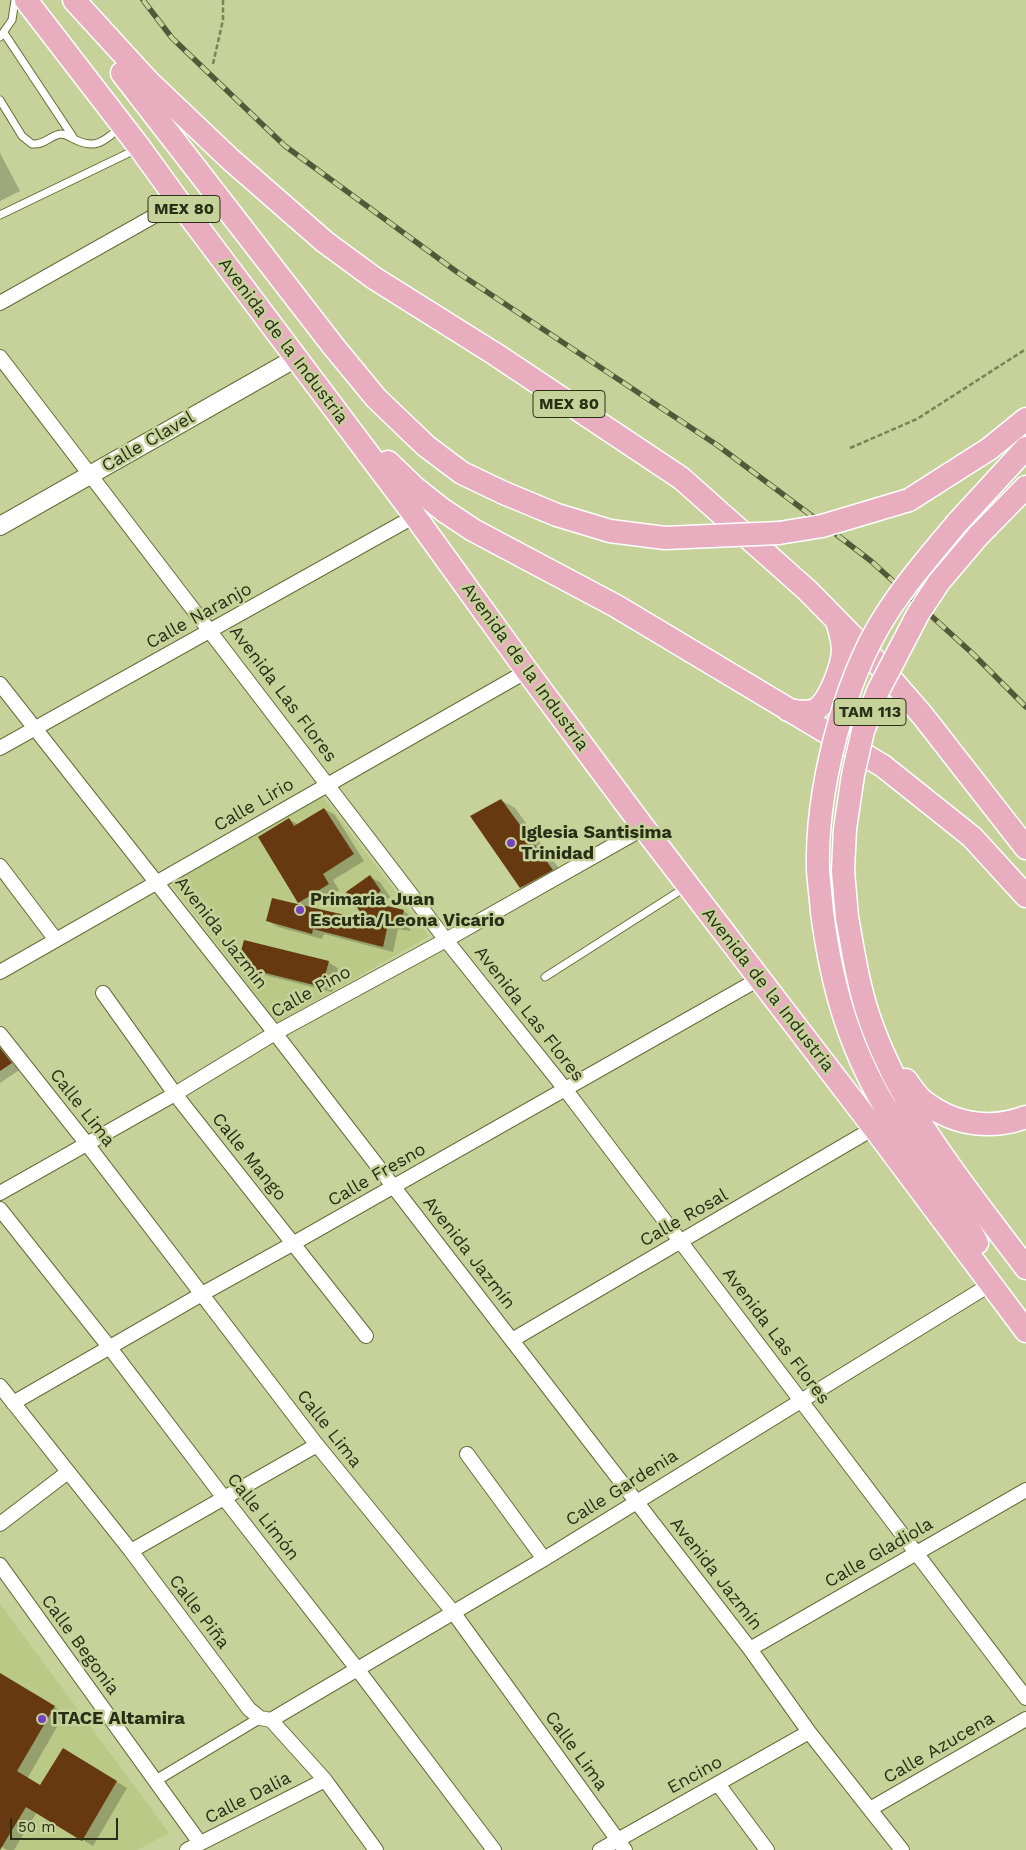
<!DOCTYPE html>
<meta charset="utf-8">
<style>
body{margin:0}
#map{position:relative;width:1026px;height:1850px;overflow:hidden;background:#c6d299;font-family:"Work Sans",sans-serif}
canvas{display:block}
.scale{position:absolute;left:10px;top:1818px;width:108px;height:22px;box-sizing:border-box;border:2px solid #292e17;border-top:0;padding-left:6px;font-size:15px;line-height:18px;white-space:nowrap;color:#292e17;-webkit-text-stroke:4px #c6d299;paint-order:stroke}
</style>
<div id="map">
<canvas width="1026" height="1850"></canvas>
<div class="scale">50 m</div>
</div>
<script>
const ctx = document.querySelector('canvas').getContext('2d');
ctx.lineJoin = 'round';
function fill(path, color) { ctx.fillStyle = color; ctx.fill(path, 'evenodd'); }
function stroke(path, color, width, dash) { ctx.strokeStyle = color; ctx.lineWidth = width; ctx.lineCap = dash ? 'butt' : 'round'; ctx.setLineDash(dash || []); ctx.stroke(path); }
function write(font, color, halo, rows, align = 'center') {
  ctx.font = font + ' "Work Sans",sans-serif'; ctx.lineWidth = 5; ctx.setLineDash([]); ctx.textBaseline = 'middle'; ctx.strokeStyle = halo; ctx.fillStyle = color; for (const [text, x, y, turn = 0] of rows) {
    ctx.save(); ctx.translate(x, y); ctx.rotate((+turn || 0) * Math.PI / 180); ctx.textAlign = isNaN(turn) ? turn : align; if (halo) ctx.strokeText(text, 0, 0); ctx.fillText(text, 0, 0); ctx.restore();
  }
}
const built = new Path2D(`
 M321,794l108,142 -152,87 -106,-140z
 M0,1604l169,229 -32,17h-137z`);
const shadow = new Path2D(`
 M0,153l20,38 -20,10z
 M501,800l14,8 51,70 -31,17 -14,-8z
 M324,809l11,6 29,46 -31,19 6,10 -30,18 60,14 -21,-30 22,-15 10,5 10,15 -11,8 24,6 10,6 -3,14 -12,-2 -5,23 -69,-18 -2,5 -44,-12 -10,-6 41,-13 -10,-6 -10,-83 10,6z
 M328,962l10,6 -6,24 -83,-21 -10,-5z
 M0,1039l21,30 -21,14z
 M0,1674l65,39 -38,66 13,8 23,-38 64,39 -34,58 -56,-34 -23,38h-7l-7,-4z`);
const building = new Path2D(`
 M501,799l52,71 -33,18 -50,-72z
 M324,808l30,46 -31,20 6,10 -31,19 -40,-66 31,-19 5,8z
 M370,875l11,16 -15,10 38,9 -4,16 -12,-2 -5,23 -70,-18 -1,5 -46,-13 6,-23 94,22 -20,-28z
 M244,940l85,21 -7,26 -85,-21z
 M0,1048l12,15 -12,8z
 M0,1673l55,33 -38,65 23,14 23,-37 54,33 -35,60 -56,-34 -26,43z`);
const path = new Path2D(`
 M213,64l10,-44v-20
 M850,448l67,-29 109,-70`);
const service = new Path2D(`
 M4,33l69,104
 M0,37l12,-17 3,-20
 M0,100l22,36 10,8c14,1 18,-9 29,-10 5,0 10,4 15,6 21,10 29,0 45,-13
 M0,215l137,-66
 M545,977l141,-90`);
const pedestrian = new Path2D(`
 M155,1781l105,-63`);
const minor = new Path2D(`
 M0,303l179,-101
 M0,357l446,583 119,149 461,609
 M0,684l275,349 475,616 59,83 93,118
 M0,748l415,-232
 M0,866l56,74
 M0,972l527,-301
 M103,993l72,101 191,242
 M0,1034l87,110 230,301 136,167 172,238
 M0,1193l175,-99 100,-61 171,-93 198,-112
 M0,1209l110,139 114,150 134,172 136,180
 M512,1340l362,-212
 M0,1386l131,165 118,158 11,9 11,2 54,60 51,70
 M13,1403l189,-109 92,-51 465,-264
 M467,1454l77,105
 M0,1524l68,-52
 M131,1551l186,-106
 M0,1565l200,278
 M750,1649l276,-159
 M271,1720l273,-161 447,-275
 M718,1784l49,66
 M870,1809l156,-90
 M187,1850l138,-70
 M600,1850l209,-118`);
const tertiary = new Path2D(`
 M0,526l296,-168`);
const trunk = new Path2D(`
 M26,0l114,148 39,54 236,314 112,155 117,157 230,300 152,203
 M74,0l74,81 82,78 95,83 49,36 121,76 186,124 126,112 58,59 58,67 103,132
 M122,73l212,274 42,51 50,48 36,27 42,20
 M388,462l26,25 29,23 30,20 143,76 267,160 89,71 54,59
 M909,500l80,-51 37,-30
 M957,523l69,-75
 M978,536l48,-49
 M788,710c9,1 18,4 27,0 14,-7 27,-43 28,-59 0,-10 -3,-20 -6,-30
 M822,912c10,77 29,143 72,209 18,29 39,56 58,84 8,12 19,25 25,38
 M847,917c6,33 11,68 22,100 32,95 98,172 157,251
 M906,1080c5,7 10,15 17,21 31,24 67,29 103,16`);
const rail = new Path2D(`
 M143,0l29,38 113,108 172,126 260,173 107,80 47,36 101,92 54,54`);
const trunkBridge = new Path2D(`
 M504,493l53,22 53,16 55,7 114,-5 43,-7 87,-26
 M822,912c-1,-14 -3,-28 -4,-42 -2,-78 25,-188 67,-254 21,-33 47,-63 72,-93
 M847,917l-4,-46 2,-42 8,-54 10,-44 15,-40 40,-77 21,-32 39,-46`);
const markers = [
 [511,843,5,"#7443bb"],
 [300,910,5,"#7443bb"],
 [42,1719,5,"#7443bb"]
];
const shields = [
 [184,209,72],
 [569,404,72],
 [870,712,72]
];
const shieldNames = [
 ["MEX 80",184,209],
 ["MEX 80",569,404],
 ["TAM 113",870,712]
];
const streetNames = [
 ["Avenida de la Industria",283,341,53],
 ["Calle Clavel",148,442,-30],
 ["Calle Naranjo",199,616,-29],
 ["Avenida de la Industria",525,667,54],
 ["Avenida Las Flores",283,694,53],
 ["Calle Lirio",254,805,-30],
 ["Avenida Jazmín",221,933,52],
 ["Avenida de la Industria",768,990,52],
 ["Calle Pino",311,992,-29],
 ["Avenida Las Flores",529,1014,52],
 ["Calle Lima",82,1108,52],
 ["Calle Mango",249,1157,51],
 ["Calle Fresno",377,1175,-30],
 ["Calle Rosal",684,1218,-30],
 ["Avenida Jazmín",469,1253,52],
 ["Avenida Las Flores",776,1336,53],
 ["Calle Lima",329,1429,52],
 ["Calle Gardenia",622,1488,-32],
 ["Calle Limón",263,1517,52],
 ["Calle Gladiola",879,1553,-30],
 ["Avenida Jazmín",716,1574,52],
 ["Calle Piña",199,1612,53],
 ["Calle Begonia",80,1645,54],
 ["Calle Azucena",939,1748,-30],
 ["Calle Lima",576,1751,54],
 ["Encino",695,1775,-29],
 ["Calle Dalia",248,1798,-27]
];
const poiNames = [
 ["Iglesia Santisima",521,833],
 ["Trinidad",521,854],
 ["Primaria Juan",310,900],
 ["Escutia/Leona Vicario",310,921],
 ["ITACE Altamira",52,1719]
];
fill(built, '#bbc987');
fill(shadow, '#0003');
fill(building, '#663910');
stroke(service, '#636e38', 9);
stroke(pedestrian, '#636e38', 12);
stroke(minor, '#636e38', 16);
stroke(tertiary, '#636e38', 20);
stroke(trunk, '#fff', 25);
stroke(path, '#798259', 2.5, [5, 2.5]);
stroke(service, '#fff', 7);
stroke(pedestrian, '#fff', 10);
stroke(minor, '#fff', 14);
stroke(tertiary, '#fff', 18);
stroke(trunk, '#e8aec0', 22);
stroke(rail, '#525939', 5.5);
stroke(rail, '#c6d299', 4, [11]);
stroke(trunkBridge, '#fff', 25, []);
stroke(trunkBridge, '#e8aec0', 22);
for (const [x, y, r, color] of markers) { const dot = new Path2D(); dot.arc(x, y, r, 0, 2 * Math.PI); ctx.fillStyle = color; ctx.fill(dot); stroke(dot, '#c6d299', 2); }
for (const [x, y, w] of shields) { const box = new Path2D(); box.roundRect(x - w / 2, y - 13.5, w, 27, 4); ctx.fillStyle = '#c6d299'; ctx.fill(box); stroke(box, '#292e17', 1); }
write('bold 16px', '#292e17', null, shieldNames);
write('18px', '#292e17', '#c6d299', streetNames);
write('bold 18px', '#292e17', '#c6d299', poiNames, 'left');
</script>
